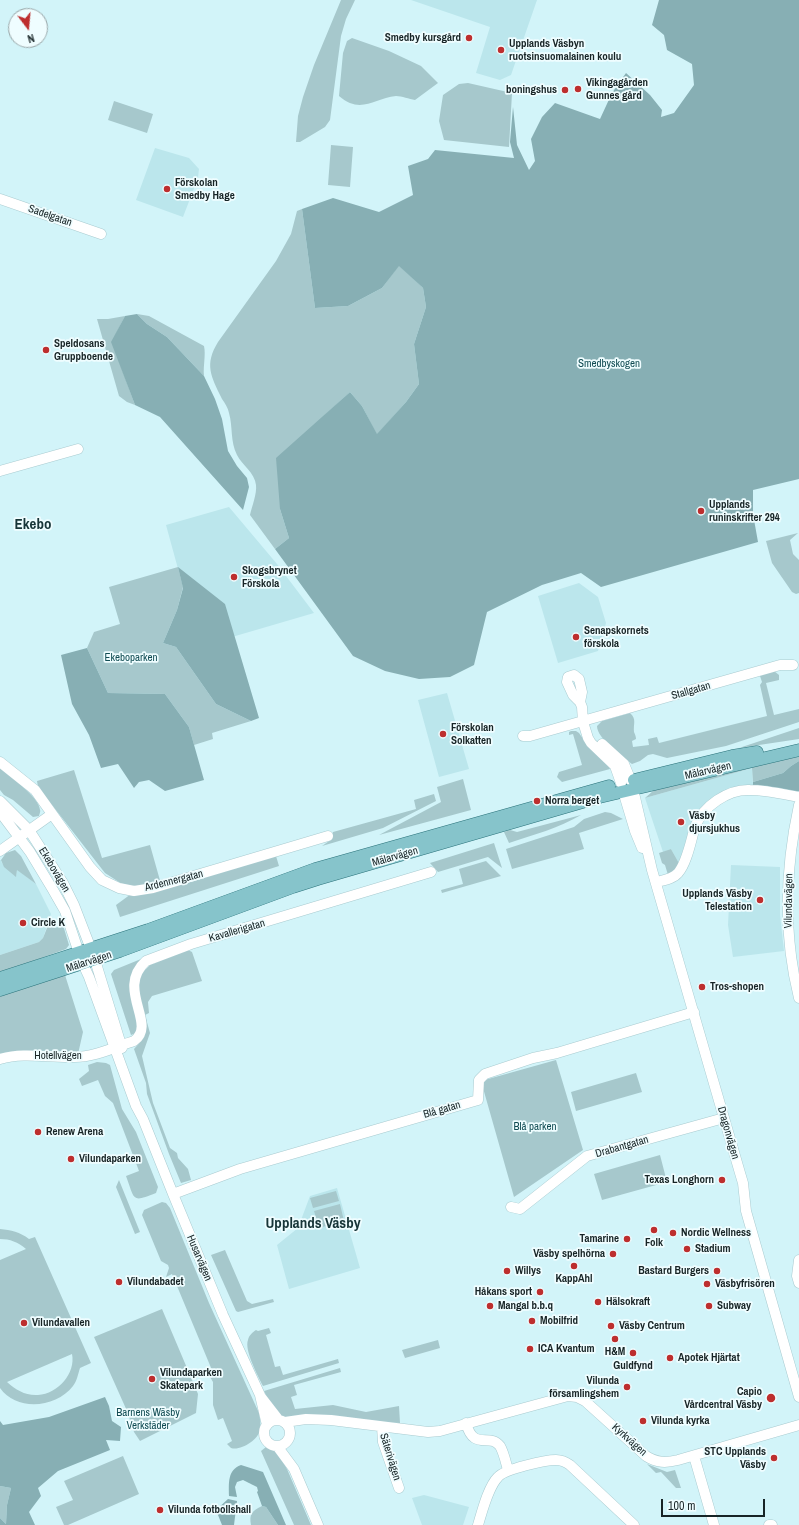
<!DOCTYPE html>
<meta charset="utf-8">
<style>
body{margin:0}
#map{position:relative;width:799px;height:1525px;overflow:hidden;background:#d2f4f9;font-family:"Archivo Narrow",sans-serif}
canvas{display:block}
.north{position:absolute;left:8px;top:8px;width:40px;height:40px;box-sizing:border-box;background:#effdff;border:1px solid #99a6a8;border-radius:50%;rotate:164deg;font-size:11px;font-weight:700;line-height:16px;text-align:center;color:#172426}
.north::after{content:'';display:block;margin:auto;width:14px;height:18px;background:#bd2e2e;clip-path:polygon(50% 0,100% 100%,50% 72%,0 100%)}
.scale{position:absolute;left:661px;top:1499px;width:104px;height:18px;box-sizing:border-box;border:2px solid #172426;border-top:0;padding-left:5px;font-size:12px;line-height:14px;white-space:nowrap;color:#172426;-webkit-text-stroke:3px #effdff;paint-order:stroke}
</style>
<div id="map">
<canvas width="799" height="1525"></canvas>
<div class="north">N</div>
<div class="scale">100 m</div>
</div>
<script>
const ctx = document.querySelector('canvas').getContext('2d');
ctx.lineJoin = 'round';
function fill(path, color) { ctx.fillStyle = color; ctx.fill(path, 'evenodd'); }
function stroke(path, color, width, dash) { ctx.strokeStyle = color; ctx.lineWidth = width; ctx.lineCap = dash ? 'butt' : 'round'; ctx.setLineDash(dash || []); ctx.stroke(path); }
function write(font, color, halo, rows, align = 'center') {
  ctx.font = font + ' "Archivo Narrow",sans-serif'; ctx.lineWidth = 3.5; ctx.setLineDash([]); ctx.textBaseline = 'middle'; ctx.strokeStyle = halo; ctx.fillStyle = color; for (const [text, x, y, turn = 0] of rows) {
    ctx.save(); ctx.translate(x, y); ctx.rotate((+turn || 0) * Math.PI / 180); ctx.textAlign = isNaN(turn) ? turn : align; if (halo) ctx.strokeText(text, 0, 0); ctx.fillText(text, 0, 0); ctx.restore();
  }
}
const built = new Path2D(`
 M411,0h126l-26,75 -11,5 -24,-7 14,-46z
 M155,148l34,10 10,11 -1,9 -15,39 -47,-17z
 M229,507l48,57 37,49 -82,24 -49,-50 -17,-62z
 M579,583l19,14 8,26 -8,28 -40,12 -20,-67z
 M447,693l22,76 -30,8 -21,-77z
 M752,768l1,17 -45,18 -28,62 -9,-16 -8,3 -18,-54z
 M0,860h1l1,3 14,13 1,-7 19,15 15,30 -8,24 -4,4 -39,13z
 M731,865l49,2v48l4,36 -51,6 -5,-32z
 M337,1188l23,80 -71,21 -12,-44 21,-17 12,-32z
 M424,1495l45,12 -6,18h-41l-10,-27z`);
const green = new Path2D(`
 M341,0h14l-9,19 -5,17 -11,84 -5,7 -25,15h-4l2,-26 5,-19 11,-32z
 M352,38l37,13 32,15 17,17 -23,17c-6,-1 -13,-4 -19,-4 -22,2 -35,19 -57,0l4,-43 4,-12z
 M468,83l44,10 -3,54 -65,-7 -5,-19 4,-26 16,-11z
 M114,101l39,13 -6,19 -39,-13z
 M331,145l22,2 -3,40 -22,-2z
 M302,209l13,99 33,-2 34,-18 17,-23 24,23 3,19 -12,37 5,40 -13,18 -29,33 -15,-29 -12,-14 -25,23 -45,94 9,29 -14,11 -25,-34c2,-9 7,-21 6,-30 -1,-12 -14,-20 -19,-30 -7,-14 -4,-28 -8,-42 -1,-5 -4,-10 -7,-14 -11,-23 -18,-34 -4,-57l58,-81 15,-27 6,-23z
 M137,314l12,2 55,30c2,9 -1,20 0,30l-37,-39 -20,-13z
 M125,316l-13,26 23,63 -8,-3 -8,-6 -22,-77h11z
 M798,533l-8,7 3,14 6,6v33l-3,1 -4,-2 -20,-29 -6,-22z
 M178,567l5,20 -6,23 -14,33 13,4 40,57 35,17 -39,12 1,6 -19,6 -5,-18 -24,-33 -57,-1 -21,-45 7,-16 26,-8 -11,-37z
 M774,671l5,4v5l-13,3 8,32 25,-6v13l-73,24 -59,12 -14,-4 -5,1 -8,6 -8,3c-9,-8 -35,-25 -35,-38l5,-5 28,-8c7,6 3,11 4,19 1,2 2,5 2,7l-4,2 1,6 16,-2 -1,-6 9,-2 2,6 108,-27 -7,-31 2,-3 -2,-6z
 M799,728v11l-60,9z
 M571,731h5l3,2 7,10 22,22 2,4 -48,13 -5,-5 2,-5 23,-7 -9,-31 -4,1v-3z
 M799,753v8l-8,5 -8,7 -30,9 -1,-14 -107,30 8,-7 2,-5z
 M0,768c9,7 40,30 40,42 1,1 -1,5 -1,6l-6,1 -20,-17 -9,-5 -4,-5z
 M74,770l28,88 48,-13 11,39 -21,3 -18,-3 -17,-11 -67,-86 -1,-6z
 M463,779l8,31 -92,25 62,-33 -4,-15z
 M434,794l2,7 -53,27 -61,18 10,-7 1,-7 83,-23 -2,-9z
 M605,812l6,1 12,6 -44,14 5,16 -72,20 -6,-20 68,-22 10,-8z
 M581,815c-22,13 -48,20 -72,28l-5,-11 6,-2 7,2z
 M494,843l8,25 -14,-11 -50,15 -8,-9z
 M671,849l9,16 -12,10 -3,-10 -3,-2 -3,-10z
 M15,850l6,6 15,28 -19,-14 -1,7 -12,-10 -3,-7 5,-7z
 M276,856l3,10 -159,51 -4,-12 15,-11z
 M486,861l15,15 -59,17 -1,-3 22,-6 -4,-15z
 M49,923l6,5 8,-3 6,20 -3,4 -66,24v-18l39,-13 4,-4z
 M188,950l4,2 10,29 -50,15 -4,6 1,11 -4,2 5,18 -8,23 11,47 14,37 3,8 7,5 1,5 10,11 3,11 -10,3 -12,-29 -22,-60 -1,-11 -12,-34 9,-10 3,-8 -7,-32v-20l5,-8 6,-6z
 M141,959l-7,11 4,52 -2,11 -5,2 -20,-61 3,-4z
 M65,975l18,57 -5,22c-27,-2 -52,-7 -78,1v-60z
 M556,1060l27,90 -69,47 -33,-116z
 M97,1062l9,1 4,2 12,44 14,23 22,55 -2,6c-25,10 -21,7 -30,-17l13,-5 -26,-68 -8,-7 -7,-16 -16,6 -3,-7 10,-8 -1,-6z
 M636,1073l6,19 -66,19 -5,-19z
 M660,1155l7,27 -65,18 -8,-26z
 M119,1180l21,52 -5,2 -19,-47z
 M336,1191l3,10 -26,7 -3,-10z
 M162,1202l4,1 4,5 39,95 50,110c1,5 2,11 1,17 -2,10 -19,21 -29,18l-4,-4 5,-3 -9,-23 -5,2 -5,-15v-23l-3,-5 4,-2 -42,-101 -6,3 3,-9 -1,-3 -7,-4 -19,-46 2,-5z
 M340,1204l4,17 -25,7 -5,-17z
 M0,1229c11,1 20,3 29,10l6,-2 56,126 -11,5c-2,6 -3,13 -7,18 -17,22 -56,26 -73,2v-128l26,-11c-8,-7 -16,-10 -26,-10zM72,1354c4,19 -14,40 -34,41 -12,1 -22,-5 -31,-13z
 M225,1250l22,51 5,3 21,-5 1,3 -36,10 -2,-1 -25,-56z
 M162,1309l36,85 -2,19 -56,28 -6,-9 -7,-21 -33,-74z
 M269,1328l2,5 -5,2 9,32 5,-1 3,9 55,-16 1,4 -76,23c-5,-10 -19,-36 -15,-46 1,-5 5,-8 8,-10l2,1z
 M438,1340l2,8 -35,10 -3,-8z
 M340,1368l1,4 -47,13 3,10 -6,2 4,12 38,-4 33,7 33,-6 1,17 -116,-5c-11,-7 -15,-16 -20,-27z
 M266,1447l5,1 6,4 10,17 24,56h-17l-33,-74z
 M123,1456l16,38 -71,31h-4l-8,-18 17,-7 -9,-19z
 M647,1464l20,8 8,-2 6,18h-5l-15,-16 -5,1z
 M0,1486l11,2 -4,17 -1,19 -6,-6z
 M262,1506l4,1 12,18h-27c-2,-11 1,-14 11,-19z`);
const forest = new Path2D(`
 M659,0h140v479l-46,11v24l5,28 -157,45 -20,-14 -39,12 -55,27 -13,53 -24,12 -31,2 -34,-8 -32,-15 -78,-107 14,-11 -9,-29 -4,-51 74,-66 12,14 15,28 29,-32 13,-18 -5,-40 12,-37 -3,-19 -24,-22 -17,22 -34,18 -33,2 -13,-99 31,-11 46,14 34,-17 -5,-29 20,-7 7,-9 79,8 -4,-16 3,-35 4,38 12,25 6,-9 -4,-22 11,-22 13,-14 45,16 12,-26 14,-20 24,22 12,15 -1,7 13,-4 20,-28 -2,-21 -25,-14 -3,-15 -12,-10z
 M137,314l10,10 20,13 37,39 11,23 7,20 6,32 9,15 10,12 2,9 -6,23 -83,-93 -25,-12 -24,-63 14,-26z
 M178,567l47,37 34,114 -8,3 -35,-17 -40,-57 -13,-4 14,-33 6,-22z
 M87,648l21,45 57,1 24,33 15,53 -39,11 -16,-11 -10,2 -5,6 -16,-24 -17,4 -12,-33 -17,-31 -11,-49z
 M799,761v30h-7l-39,-6v-3l30,-9 8,-7z
 M105,1397l4,9 3,15 9,6 -1,14 -14,-1 4,10 -52,21 -20,17 3,8 -12,16 6,13h-35v-7l6,6 1,-19 4,-17 -11,-2v-65l3,4 46,-8z
 M241,1465l22,7 23,53h-8l-12,-18 -4,-1 -5,-14 1,-1 -1,-4 -14,-7 -6,2 -2,5 2,10 -8,-1c0,-12 -2,-26 12,-31z
 M228,1499l9,2 -3,24h-12l-6,-15z`);
const minor = new Path2D(`
 M0,199l101,35
 M0,471l78,-22
 M580,702l2,-10 -3,-13 -5,-4 -6,2 -1,5 6,13 7,7 2,5 1,15 5,16 3,5 24,23 6,17
 M523,736h7l250,-71h13
 M602,744l22,20 7,17
 M0,762l35,28 55,77 12,13 17,8 15,3 19,-3 175,-52
 M633,789l19,81 88,303 3,10 3,28 53,186
 M623,791l12,40 7,17
 M0,801l29,29 34,53 11,22 17,44
 M799,805c-14,64 -16,129 0,193
 M0,812l30,40 23,38 12,21 14,42
 M0,851l52,-37
 M656,882c8,-2 17,-3 22,-9 9,-10 13,-33 17,-46 8,-21 33,-38 55,-37 16,0 33,4 49,7
 M95,960l27,88
 M83,964l6,13 47,129 7,13 30,75 50,121 37,80 7,30
 M0,1059c24,-7 49,-1 74,-2 21,0 41,-10 60,-16 24,-17 -19,-52 12,-80l45,-17 240,-72
 M173,1194l67,-25 238,-69 1,-20 6,-6 48,-16 24,-5 137,-41
 M511,1207l9,2 67,-53 137,-38
 M799,1260l-2,16 2,7
 M261,1397l17,22
 M264 1433a13 13 0 1 1 26 0a13 13 0 1 1-26 0Z
 M285,1422l21,-3 25,1 97,12 12,-1 128,-35 9,1 8,4 61,55c11,7 20,7 32,4l121,-35
 M466,1423c8,29 23,9 34,23 4,7 6,17 8,24
 M382,1427l1,15 16,46
 M277,1446l17,23 24,56
 M694,1456l20,69
 M478,1525c4,-13 10,-38 20,-48 7,-8 47,-17 58,-17 5,0 10,2 14,5l64,60
 M769,1525h3`);
const major = new Path2D(`
 M634,780l98,-24 25,-4
 M0,978l148,-48 167,-61 294,-83
 M0,990l120,-39 173,-64 25,-8 282,-82 199,-47`);
const markers = [
 [469,38,4,"#bd2e2e"],
 [501,50,4,"#bd2e2e"],
 [578,89,4,"#bd2e2e"],
 [565,90,4,"#bd2e2e"],
 [167,189,4,"#bd2e2e"],
 [46,350,4,"#bd2e2e"],
 [701,511,4,"#bd2e2e"],
 [234,577,4,"#bd2e2e"],
 [576,637,4,"#bd2e2e"],
 [443,734,4,"#bd2e2e"],
 [537,801,4,"#bd2e2e"],
 [681,822,4,"#bd2e2e"],
 [760,900,4,"#bd2e2e"],
 [23,923,4,"#bd2e2e"],
 [702,987,4,"#bd2e2e"],
 [38,1132,4,"#bd2e2e"],
 [71,1159,4,"#bd2e2e"],
 [722,1180,4,"#bd2e2e"],
 [654,1230,4,"#bd2e2e"],
 [673,1233,4,"#bd2e2e"],
 [627,1239,4,"#bd2e2e"],
 [687,1249,4,"#bd2e2e"],
 [613,1254,4,"#bd2e2e"],
 [574,1266,4,"#bd2e2e"],
 [507,1271,4,"#bd2e2e"],
 [717,1271,4,"#bd2e2e"],
 [119,1282,4,"#bd2e2e"],
 [707,1284,4,"#bd2e2e"],
 [540,1292,4,"#bd2e2e"],
 [598,1302,4,"#bd2e2e"],
 [490,1306,4,"#bd2e2e"],
 [709,1306,4,"#bd2e2e"],
 [532,1321,4,"#bd2e2e"],
 [24,1323,4,"#bd2e2e"],
 [611,1326,4,"#bd2e2e"],
 [615,1339,4,"#bd2e2e"],
 [530,1349,4,"#bd2e2e"],
 [633,1353,4,"#bd2e2e"],
 [670,1358,4,"#bd2e2e"],
 [152,1379,4,"#bd2e2e"],
 [627,1387,4,"#bd2e2e"],
 [771,1398,5,"#bd2e2e"],
 [643,1421,4,"#bd2e2e"],
 [774,1458,4,"#bd2e2e"],
 [160,1510,4,"#bd2e2e"]
];
const poiNames = [
 ["Smedby kursgård",461,38,"right"],
 ["Upplands Väsbyn",509,44],
 ["ruotsinsuomalainen koulu",509,57],
 ["Vikingagården",586,83],
 ["Gunnes gård",586,96],
 ["boningshus",557,90,"right"],
 ["Förskolan",175,183],
 ["Smedby Hage",175,196],
 ["Speldosans",54,344],
 ["Gruppboende",54,357],
 ["Upplands",709,505],
 ["runinskrifter 294",709,518],
 ["Skogsbrynet",242,571],
 ["Förskola",242,584],
 ["Senapskornets",584,631],
 ["förskola",584,644],
 ["Förskolan",451,728],
 ["Solkatten",451,741],
 ["Norra berget",545,801],
 ["Väsby",689,816],
 ["djursjukhus",689,829],
 ["Upplands Väsby",752,894,"right"],
 ["Telestation",752,907,"right"],
 ["Circle K",31,923],
 ["Tros-shopen",710,987],
 ["Renew Arena",46,1132],
 ["Vilundaparken",79,1159],
 ["Texas Longhorn",714,1180,"right"],
 ["Nordic Wellness",681,1233],
 ["Tamarine",619,1239,"right"],
 ["Folk",654,1243,"center"],
 ["Stadium",695,1249],
 ["Väsby spelhörna",605,1254,"right"],
 ["Willys",515,1271],
 ["Bastard Burgers",709,1271,"right"],
 ["KappAhl",574,1279,"center"],
 ["Vilundabadet",127,1282],
 ["Väsbyfrisören",715,1284],
 ["Håkans sport",532,1292,"right"],
 ["Hälsokraft",606,1302],
 ["Mangal b.b.q",498,1306],
 ["Subway",717,1306],
 ["Mobilfrid",540,1321],
 ["Vilundavallen",32,1323],
 ["Väsby Centrum",619,1326],
 ["ICA Kvantum",538,1349],
 ["H&M",615,1352,"center"],
 ["Apotek Hjärtat",678,1358],
 ["Guldfynd",633,1366,"center"],
 ["Vilundaparken",160,1373],
 ["Skatepark",160,1386],
 ["Vilunda",619,1381,"right"],
 ["församlingshem",619,1394,"right"],
 ["Capio",762,1392,"right"],
 ["Vårdcentral Väsby",762,1405,"right"],
 ["Vilunda kyrka",651,1421],
 ["STC Upplands",766,1452,"right"],
 ["Väsby",766,1465,"right"],
 ["Vilunda fotbollshall",168,1510]
];
const streetNames = [
 ["Sadelgatan",50,216,19],
 ["Stallgatan",691,691,-16],
 ["Mälarvägen",708,771,-13],
 ["Mälarvägen",395,857,-16],
 ["Ekebovägen",54,870,59],
 ["Ardennergatan",174,881,-14],
 ["Vilundavägen",789,901,-89],
 ["Kavallerigatan",237,931,-16],
 ["Mälarvägen",89,962,-18],
 ["Hotellvägen",58,1056],
 ["Blå gatan",442,1110,-16],
 ["Dragonvägen",728,1133,74],
 ["Drabantgatan",622,1147,-16],
 ["Husarvägen",199,1258,67],
 ["Kyrkvägen",629,1440,42],
 ["Säterivägen",390,1457,73]
];
const parkNames = [
 ["Smedbyskogen",609,364],
 ["Ekeboparken",131,658],
 ["Blå parken",535,1127],
 ["Barnens Wäsby",148,1413],
 ["Verkstäder",148,1426]
];
const districtNames = [
 ["Ekebo",33,525],
 ["Upplands Väsby",313,1224]
];
fill(built, '#bbe6ec');
fill(green, '#a6c8cc');
fill(forest, '#87afb4');
stroke(minor, '#a9cbd0', 11);
stroke(major, '#2b737b', 13);
stroke(minor, '#fff', 10);
stroke(major, '#86c4cb', 12);
for (const [x, y, r, color] of markers) { const dot = new Path2D(); dot.arc(x, y, r, 0, 2 * Math.PI); ctx.fillStyle = color; ctx.fill(dot); stroke(dot, '#effdff', 1.5); }
write('bold 11px', '#172426', '#effdff', poiNames, 'left');
write('11px', '#172426', '#effdff', streetNames);
write('11px', '#114c53', '#effdff', parkNames);
write('bold 15px', '#173538', '#effdff', districtNames);
</script>
